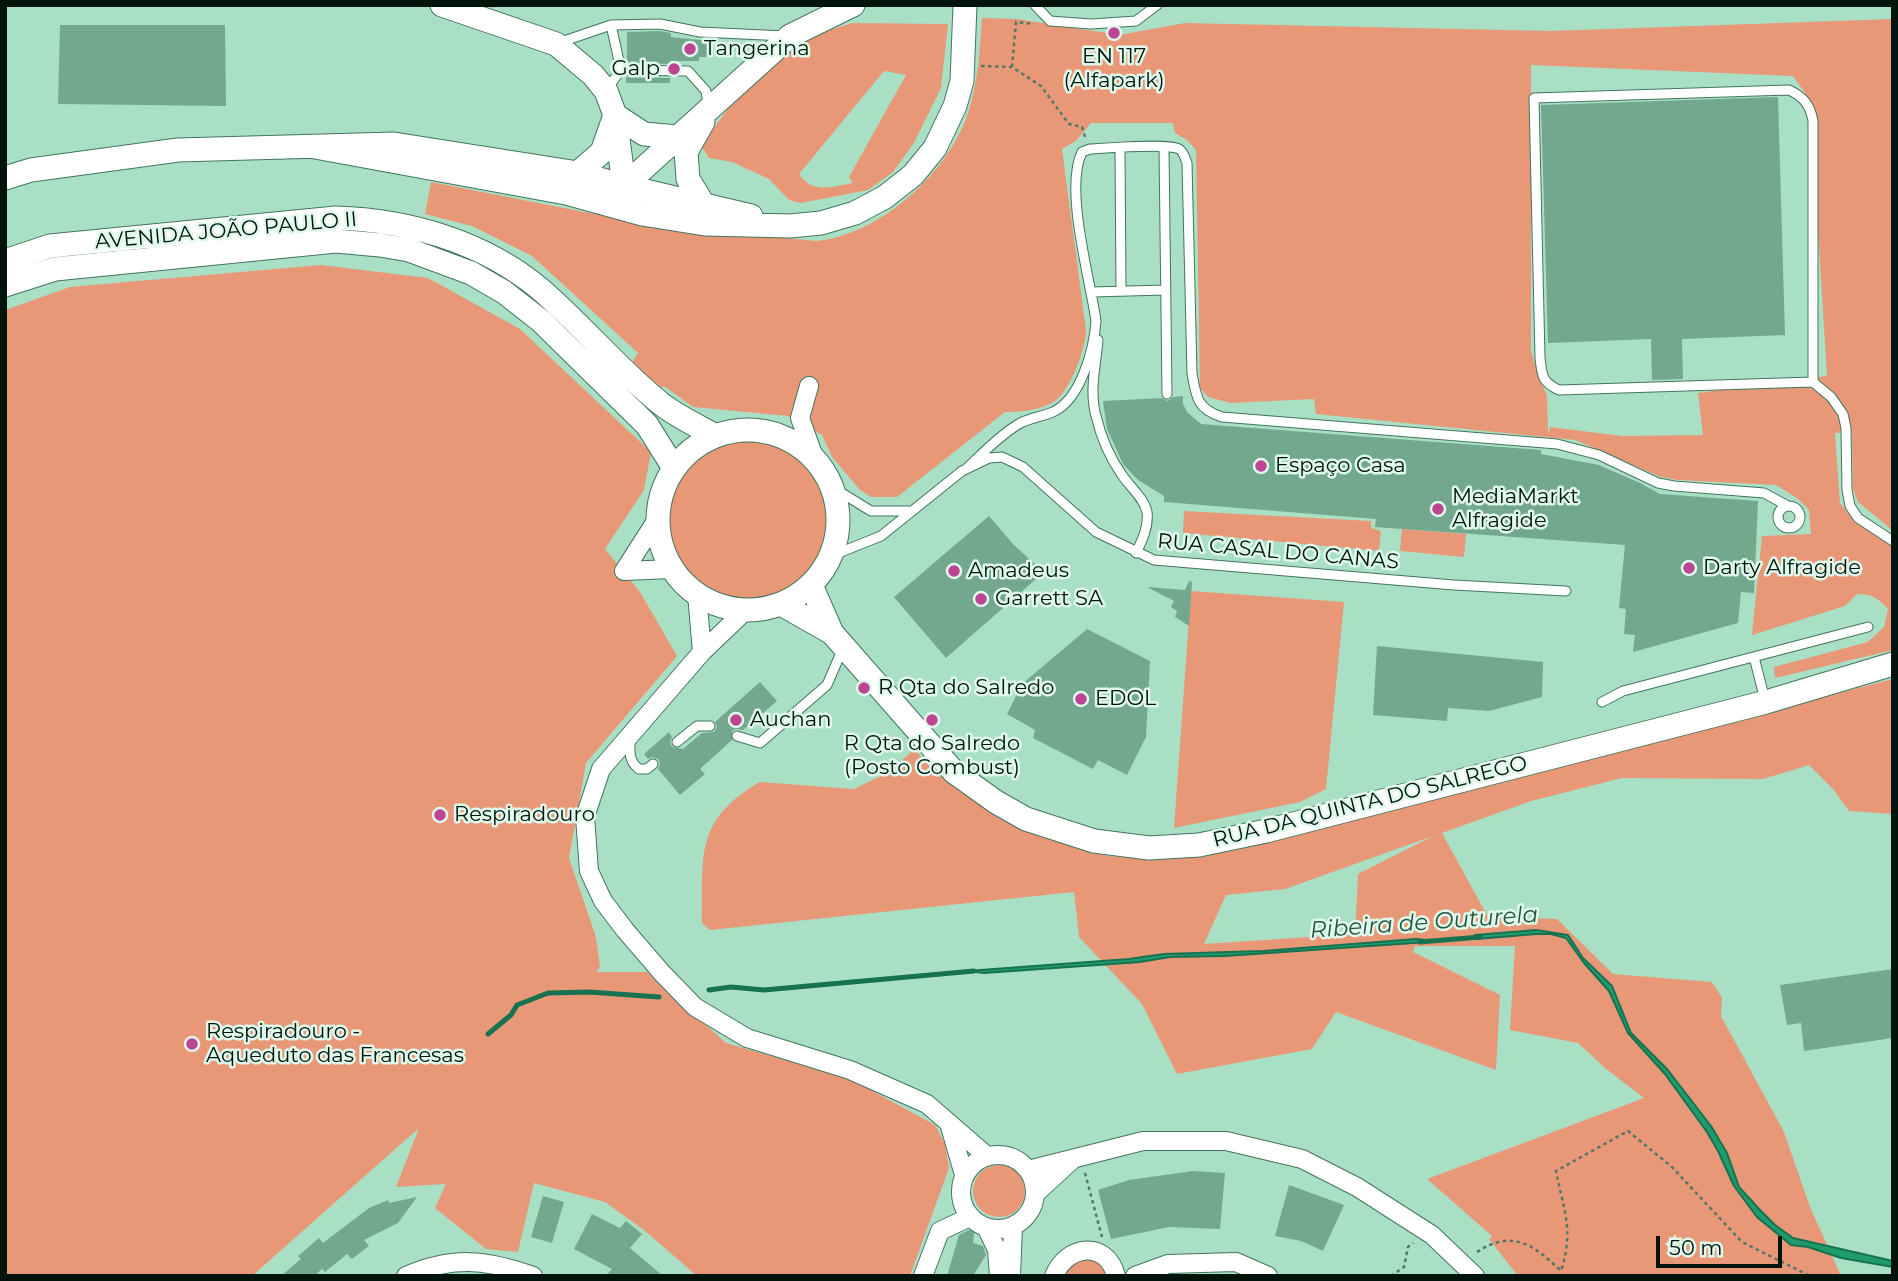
<!DOCTYPE html>
<meta charset="utf-8">
<style>
body{margin:0}
#map{position:relative;width:1898px;height:1281px;overflow:hidden;background:#a9e0c5;font-family:Montserrat,sans-serif}
canvas{display:block}
.frame{position:absolute;inset:0;border:7px solid #01140b;pointer-events:none}
.scale{position:absolute;left:1656px;top:1236px;width:126px;height:32px;box-sizing:border-box;border:4px solid #01140b;border-top:0;padding-left:9px;font-size:21px;line-height:24px;white-space:nowrap;color:#01140b;-webkit-text-stroke:5px #dffaec;paint-order:stroke}
</style>
<div id="map">
<canvas width="1898" height="1281"></canvas>
<div class="frame"></div>
<div class="scale">50 m</div>
</div>
<script>
const ctx = document.querySelector('canvas').getContext('2d');
ctx.lineJoin = 'round';
function fill(path, color) { ctx.fillStyle = color; ctx.fill(path, 'evenodd'); }
function stroke(path, color, width, dash) { ctx.strokeStyle = color; ctx.lineWidth = width; ctx.lineCap = dash ? 'butt' : 'round'; ctx.setLineDash(dash || []); ctx.stroke(path); }
function write(font, color, halo, rows, align = 'center') {
  ctx.font = font + ' Montserrat,sans-serif'; ctx.lineWidth = 5; ctx.setLineDash([]); ctx.textBaseline = 'middle'; ctx.strokeStyle = halo; ctx.fillStyle = color; for (const [text, x, y, turn = 0] of rows) {
    ctx.save(); ctx.translate(x, y); ctx.rotate((+turn || 0) * Math.PI / 180); ctx.textAlign = isNaN(turn) ? turn : align; if (halo) ctx.strokeText(text, 0, 0); ctx.fillText(text, 0, 0); ctx.restore();
  }
}
const green = new Path2D(`
 M982,18l35,1 102,16 66,-12 366,8 342,-12v491l-2,19 -33,-27 -5,-13 -1,-57 -17,1 5,70 14,17 39,26v104l-118,28 -1,-11 94,-25 16,-15 4,-18c-10,-11 -16,-15 -31,-15l-12,12 -93,29 10,-99 49,-2 -2,-24 -12,-12 -21,-13 -98,-5 -17,-3 -86,-37 -259,-26 -2,-15 -83,4 -23,-6 -8,-9 -4,-238 -9,-10 -12,-7 -2,-10h-82l-15,18 -14,8 24,181c0,18 -16,61 -31,71 -13,9 -35,11 -50,11l-108,85h-26l-11,-7 -28,-33 -10,-22 -34,-19 -95,-9 -29,-21 -5,4 -27,-27 6,-10 -106,-97 -60,-30 -47,-12 6,-32 215,42 170,17c64,-6 132,-68 152,-128 10,-31 12,-63 14,-95zM1531,65l262,11 17,24 17,276 -129,17 5,42 -81,1 -72,-9 -2,7 -1,-39 -8,-16 -8,-29z
 M852,23l96,1 -7,64 -27,55 -21,29 -25,18 -67,13 -12,-3 -20,-21 -37,-17 -23,-4 -8,-12 28,-39 65,-59 14,-11zM884,71l22,4 -57,102 4,6c-21,4 -41,11 -54,-9z
 M321,265l107,13 92,51 131,123 -7,38 -39,59 35,43 37,64 -91,107 -17,95 27,79 4,30 -4,5h51l79,71 132,38 20,13 57,31 10,19 4,24 -39,108h-213l-53,-46 -39,-28 -71,-19 -16,69 -32,-3 -51,-41 11,-24 -50,3 23,-59 -167,148h-247v-966l65,-23z
 M667 520a81 81 0 1 1 162 0a81 81 0 1 1-162 0Z
 M1184,511l187,10v7l10,3 -2,20 -196,-18z
 M1402,529l64,5 -2,23 -64,-6z
 M1191,591l153,11 -18,187 -26,13 -126,26z
 M1893,679v135l-44,-3 -16,-22 -24,-24 -46,14 -141,-1 -91,23 -89,32 46,84 69,2 56,55 99,8 10,16 -1,18 63,116 26,75 31,69h-323l-29,-37 3,-3 -65,-57 217,-81 -39,-30 -27,-25 -68,-13 5,-84h-100l-2,6 87,43 -4,75 -160,-58 -24,37 -135,25 -35,-70 -63,-67 -5,-45 -364,38 -8,-7c1,-67 -8,-103 58,-141l94,7 35,-17 21,-19 3,-5 27,28 94,57 74,23 42,3 53,-2zM1433,836l-75,38 -3,60 -151,10 22,-49 59,-6z
 M973 1191a26 26 0 1 1 52 0a26 26 0 1 1-52 0Z
 M1084,1259l15,4 9,13h-45l7,-11z`);
const water = new Path2D(`
 M1536,930l32,5 15,23 29,28 19,47 36,36 44,57 16,27 12,34 21,23 15,15 18,13 100,23v6l-52,-9 -33,-11 -17,-2 -34,-28 -23,-31 -16,-35 -11,-19 -42,-58 -37,-41 -19,-42 -25,-28 -18,-25 -15,-4h-15l-60,5 -1,-4z
 M1416,939l11,1 1,2 -203,14 -55,1 -30,5 -156,11 -17,-2 162,-12 35,-5 99,-3z`);
const stream = new Path2D(`
 M1420,942l60,-5
 M709,990l22,-3 33,3 210,-19
 M488,1034l23,-19 6,-10 31,-12 41,-1 70,5`);
const building = new Path2D(`
 M60,25h165l1,81 -168,-2z
 M659,31l12,2v4l39,4v16h-11v4h-29v3l-43,-1v-31z
 M626,77l44,1v5h-44z
 M1778,97l7,238 -103,4 1,40 -31,1 -1,-41 -103,4 -7,-238z
 M1183,396v8l4,8 14,12 340,26v4l58,11 41,18 20,11 98,7 -4,92 -13,-1 -3,31 -105,29 2,-17 -11,-1 2,-25 -7,-1 6,-63 -250,-18 1,-8 -212,-17v-6l-26,-16 -15,-16 -16,-35 -4,-28 58,-3 7,3 5,-4z
 M989,516l25,29 30,27 -98,86 -52,-61z
 M1189,581l3,1 -3,44 -14,-9 2,-6 -6,-4 3,-6 -27,-14 38,3z
 M1087,629l63,32 -4,76 -19,38 -29,-15 -5,9 -60,-31 2,-8 -28,-16 15,-30z
 M1377,646l166,16 -1,35 -53,14 -41,-3 -1,13 -74,-6z
 M760,682l17,19 -34,29 -7,-1 -4,2v9l-32,29 5,5 -25,21 -22,-26 2,-6 -2,-4 -6,-2 -4,2 -4,-5 25,-22 3,5 -2,5 2,5 11,2 19,-16 12,-1 3,-5 -2,-5z
 M1893,969v69l-89,13 -3,-28 -14,2 -7,-40z
 M1193,1171l32,2 -5,56 -51,-2 -58,12 -13,-49 31,-10z
 M1289,1185l55,20 -21,46 -22,-10 -26,-5z
 M543,1196l21,6 -12,41 -21,-6z
 M417,1197l-19,26 -34,17 5,6 -17,13 -5,-5 -22,18 -3,-3 -8,7h-33l20,-17 -3,-3 21,-18 4,5 46,-35 19,-8 1,3z
 M592,1214l28,14 6,-7 16,13 -12,14 33,28h-57l6,-7 -38,-20z
 M975,1227l-2,16 10,3 3,9 -13,21h-26l12,-41z`);
const path = new Path2D(`
 M981,66l31,1 29,19 28,38 13,3 3,10
 M1012,67l4,-45 18,2
 M1085,1173l17,64
 M1477,1252c35,-23 56,-8 84,19 13,-42 3,-59 -5,-100l72,-40 44,36 70,75 68,34
 M1391,1276l13,-9 4,-20 5,-4`);
const service = new Path2D(`
 M1035,5l15,16 41,3 45,-3 21,-16
 M611,25l10,45
 M558,43l53,-18 49,-1 40,8 85,4
 M606,90l15,-20 67,1 18,20 2,14
 M1120,148l1,143
 M1164,148l3,246
 M1092,292l73,-2
 M1098,340c-2,25 -9,51 -2,76 5,21 14,42 26,59 8,12 22,23 25,37 2,14 -5,29 -11,41
 M1813,382v-261c-3,-16 -9,-24 -24,-31l-255,8 6,260c2,18 2,24 19,32l254,-8 18,15 12,17 3,14 1,62 3,16 8,12 35,23
 M967,468c16,-15 31,-31 50,-43 11,-7 24,-8 36,-13 28,-13 41,-63 43,-91 -6,-43 -32,-132 -14,-169l8,-3c17,-1 77,-6 89,0 5,3 6,9 8,14l5,210c4,24 5,36 30,44l335,27 42,11 59,28 16,3 90,7 24,13
 M832,487l39,24h40
 M1778 517a11 11 0 1 1 22 0a11 11 0 1 1-22 0Z
 M831,556l50,-20 81,-65 27,-13 13,-1 21,10 73,65 58,28 300,25 112,6
 M1754,657l11,43
 M1602,702l21,-11 245,-64
 M737,736l23,7 67,-58 16,-37
 M630,738c0,13 -2,23 9,31h8l6,-5
 M677,742l20,-16h13`);
const minor = new Path2D(`
 M809,386l-9,32 14,39
 M624,571l34,-53
 M624,571l48,-2
 M697,594l5,58
 M746,610l-44,42 -101,117 -16,48 4,54 14,30 22,29 37,43 33,34 52,31 103,32 77,34 60,52
 M949,1123l15,52
 M961 1192a37 37 0 1 1 74 0a37 37 0 1 1-74 0Z
 M1028,1170l115,-29h83l76,18 55,28 75,48 43,41
 M1035,1194l36,-33
 M987,1229l10,21 2,26
 M406,1276c46,-20 80,-17 127,0
 M923,1276l17,-45 30,-14
 M1011,1276l2,-49
 M1054,1276c13,-32 53,-36 62,0
 M1135,1276l33,-12 68,-2 32,14`);
const tertiary = new Path2D(`
 M442,5l114,39 37,31 13,16 9,24 -13,37 -24,21
 M615,115l29,19 33,3
 M616,122l8,64 5,8
 M703,122l-17,30 2,27 15,25
 M315,147l251,46 76,21 63,10 85,2 31,-3 34,-10 30,-16 28,-22 22,-27 20,-42 7,-25 3,-76
 M5,178l26,-8 147,-20 216,-6 184,29 46,13 127,30
 M614,189l10,-3 166,-150 63,-31
 M5,261l45,-15 286,-28c72,2 148,24 204,71 42,36 77,79 120,114 16,13 38,23 56,33
 M5,285l50,-16 281,-28 44,4 29,5 62,23 33,19 37,29 106,104 27,43
 M658 520a90 90 0 1 1 180 0a90 90 0 1 1-180 0Z
 M811,585l21,48 122,139 42,30 30,17 68,22 55,7 50,-3 67,-14 500,-129 127,-38
 M781,604l51,29`);
const markers = [
 [1114,33,7,"#be4496"],
 [690,49,7,"#be4496"],
 [674,69,7,"#be4496"],
 [1261,466,7,"#be4496"],
 [1438,509,7,"#be4496"],
 [1689,568,7,"#be4496"],
 [954,571,7,"#be4496"],
 [981,599,7,"#be4496"],
 [864,688,7,"#be4496"],
 [1081,699,7,"#be4496"],
 [736,720,7,"#be4496"],
 [932,720,7,"#be4496"],
 [440,815,7,"#be4496"],
 [192,1044,7,"#be4496"]
];
const poiNames = [
 ["Tangerina",704,49],
 ["EN 117",1114,57,"center"],
 ["(Alfapark)",1114,81,"center"],
 ["Galp",660,69,"right"],
 ["Espaço Casa",1275,466],
 ["MediaMarkt",1452,497],
 ["Alfragide",1452,521],
 ["Darty Alfragide",1703,568],
 ["Amadeus",968,571],
 ["Garrett SA",995,599],
 ["R Qta do Salredo",878,688],
 ["EDOL",1095,699],
 ["Auchan",750,720],
 ["R Qta do Salredo",932,744,"center"],
 ["(Posto Combust)",932,768,"center"],
 ["Respiradouro",454,815],
 ["Respiradouro -",206,1032],
 ["Aqueduto das Francesas",206,1056]
];
const streetNames = [
 ["AVENIDA JOÃO PAULO II",226,231,-5],
 ["RUA CASAL DO CANAS",1278,552,5],
 ["RUA DA QUINTA DO SALREGO",1370,802,-14]
];
const waterNames = [
 ["Ribeira de Outurela",1424,923,-4]
];
fill(green, '#e99877');
fill(water, '#1f9b6e');
stroke(water, '#167250', 2);
stroke(stream, '#167250', 5);
fill(building, '#73a88e');
stroke(service, '#42765e', 11);
stroke(minor, '#42765e', 20);
stroke(tertiary, '#42765e', 25);
stroke(path, '#537766', 2.5, [3.5, 3.5]);
stroke(service, '#fff', 9);
stroke(minor, '#fff', 18);
stroke(tertiary, '#fff', 23);
for (const [x, y, r, color] of markers) { const dot = new Path2D(); dot.arc(x, y, r, 0, 2 * Math.PI); ctx.fillStyle = color; ctx.fill(dot); stroke(dot, '#dffaec', 2.5); }
write('21px', '#01140b', '#dffaec', poiNames, 'left');
write('21px', '#01140b', '#dffaec', streetNames);
write('italic 23px', '#25543f', '#dffaec', waterNames);
</script>
